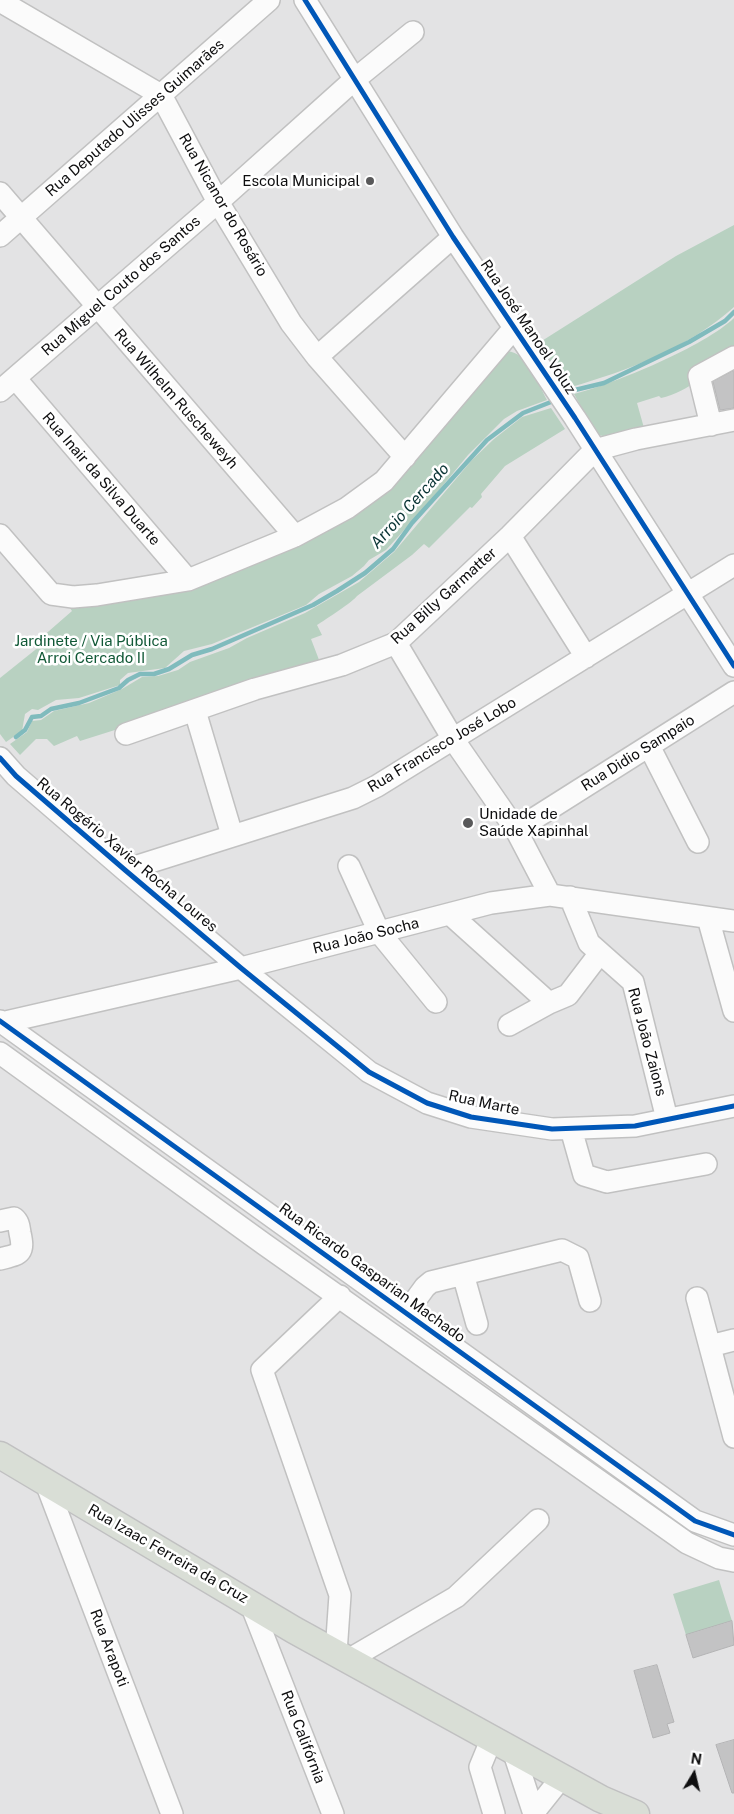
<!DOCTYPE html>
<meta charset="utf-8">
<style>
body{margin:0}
#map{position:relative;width:734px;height:1814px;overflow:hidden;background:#e3e3e4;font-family:"Public Sans",sans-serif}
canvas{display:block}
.north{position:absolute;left:669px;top:1749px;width:50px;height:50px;-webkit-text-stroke:4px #fff;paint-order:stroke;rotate:9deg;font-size:14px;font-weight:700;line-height:20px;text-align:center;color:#0e0e0f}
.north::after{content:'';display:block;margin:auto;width:18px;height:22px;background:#0e0e0f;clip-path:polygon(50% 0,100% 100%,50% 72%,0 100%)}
</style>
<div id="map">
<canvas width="734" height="1814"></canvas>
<div class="north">N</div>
</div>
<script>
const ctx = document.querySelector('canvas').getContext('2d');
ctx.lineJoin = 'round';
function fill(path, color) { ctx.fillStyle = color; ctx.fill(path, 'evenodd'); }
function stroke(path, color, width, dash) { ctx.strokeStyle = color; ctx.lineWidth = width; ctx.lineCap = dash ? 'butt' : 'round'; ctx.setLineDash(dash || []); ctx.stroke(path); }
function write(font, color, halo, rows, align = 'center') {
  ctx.font = font + ' "Public Sans",sans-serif'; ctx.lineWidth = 5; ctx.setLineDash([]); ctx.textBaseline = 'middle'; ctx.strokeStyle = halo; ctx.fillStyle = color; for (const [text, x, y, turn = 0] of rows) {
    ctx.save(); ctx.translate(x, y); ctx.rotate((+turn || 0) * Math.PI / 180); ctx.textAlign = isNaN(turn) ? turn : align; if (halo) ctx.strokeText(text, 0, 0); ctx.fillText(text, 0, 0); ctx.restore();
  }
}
const green = new Path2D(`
 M734,225v82c-44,40 -107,64 -163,80l-34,-43 139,-88z
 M734,318v34c-23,18 -45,40 -73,46l-2,-2 -22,7 7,25 -41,8 -6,-1 -23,-41c40,-10 131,-48 160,-76z
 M507,351c22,2 30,31 40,49l-30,11 -13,8 -36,36 -42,51 -40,44 -17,10 -5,6 -12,10 -33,18 -13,11 -94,39 -28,7 -19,17 -37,5 -8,7v5l-41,13 -23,2 -18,10 -6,-1 -7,5 -3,17 -16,11 -6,-8v-56l45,-36 -4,-4 31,-27 -4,-6 259,-77z
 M551,408l14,21 -60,37 -24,28 1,3 -10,11 -2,-1 -41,41 -5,-4 -12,11 -55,41c-3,5 -32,24 -40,29l5,10 -11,4 10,26 -241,76 -3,-5 -23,10 -7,-7h-11l-16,16 -10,-11 17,-12 5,-11 9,-1 13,-9 35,-8 33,-14 20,-12 16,-1 20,-6 12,-8 39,-14 18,-10 58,-25 54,-31 35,-30 78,-92 22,-21 28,-22z
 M719,1580l13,41 -46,14 -13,-41z`);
const stream = new Path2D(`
 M565,395l10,-5 29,-7 85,-41 36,-21 9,-9
 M16,737l9,-7 7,-13 9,-1 10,-7 28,-6 40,-15 9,-8 12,-6h14l15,-5 23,-14 20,-6 101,-44 24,-14 28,-18 28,-24 19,-26 75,-83 36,-27 33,-13`);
const building = new Path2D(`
 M734,371v37l-14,2 -7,-28z
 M732,1621l2,24 -41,13 -7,-23z
 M657,1665l17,57 -7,2 3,9 -17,5 -19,-67z
 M734,1740v53h-2l-16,-48z`);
const minor = new Path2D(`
 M305,0l148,237 122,181 159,248
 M0,1l161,94 57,107 73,121 26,34 88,100
 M0,193l295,343
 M0,236l269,-236
 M317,357l136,-120
 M15,378l173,202
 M0,391l218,-189 136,-122 59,-48
 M711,425l-12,-49 35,-19
 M0,535l51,59 22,3 24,-2 91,-15 107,-44 52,-28 37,-27 130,-153
 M510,536l76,121
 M396,643l57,96 63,91 34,65
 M195,711l37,124
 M126,734l129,-45 87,-24 54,-22 114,-107 85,-86 41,-11 98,-19
 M649,746l49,96
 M0,758l16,18 109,94 116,98 128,104 58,31 44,14 81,12 83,-3 99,-20
 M516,830l218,-138
 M349,866l30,66 57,70
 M125,870l228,-72 24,-12 357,-221
 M570,897l19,46 44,39 34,137
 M450,914l99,89
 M708,918l26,93
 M0,1021l695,500 39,14
 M1,1023l240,-55 250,-65 59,-8 184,26
 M509,1025l40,-22 19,-8 32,-42
 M0,1053l264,191 423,299 32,15 15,3
 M571,1129l13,46 23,7 99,-18
 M0,1221l14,-3c5,4 5,9 6,15 5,22 -1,21 -20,26
 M463,1274l14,50
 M697,1298l37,139
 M406,1313l19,-26 6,-5 131,-32 16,8 12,43
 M710,1346l24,-6
 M46,1483l126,331
 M250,1602l83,212
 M336,1653l4,-58 -78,-225 78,-74
 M348,1660l108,-63 82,-77
 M492,1738l-12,29 14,47
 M513,1750l21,64
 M534,1812l28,-35`);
const major = new Path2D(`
 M0,1455l294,175 307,169 35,15`);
const cycleway = new Path2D(`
 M305,0l148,237 122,181 159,248
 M0,758l16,18 109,94 116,98 128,104 58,31 44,14 81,12 83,-3 99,-20
 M0,1021l695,500 39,14`);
const markers = [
 [370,181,5,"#59595a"],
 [468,823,6,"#59595a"]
];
const streetNames = [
 ["Rua Deputado Ulisses Guimarães",135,118,-41],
 ["Rua Nicanor do Rosário",223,205,60],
 ["Rua Miguel Couto dos Santos",121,286,-41],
 ["Rua José Manoel Voluz",528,327,56],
 ["Rua Wilhelm Ruscheweyh",176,399,49],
 ["Rua Inair da Silva Duarte",101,479,49],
 ["Rua Billy Garmatter",444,596,-42],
 ["Rua Francisco José Lobo",442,745,-31],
 ["Rua Didio Sampaio",638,753,-32],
 ["Rua Rogério Xavier Rocha Loures",127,855,40],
 ["Rua João Socha",366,936,-14],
 ["Rua João Zaions",647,1042,75],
 ["Rua Marte",484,1103,12],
 ["Rua Ricardo Gasparian Machado",372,1273,36],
 ["Rua Izaac Ferreira da Cruz",168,1554,30],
 ["Rua Arapoti",109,1648,69],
 ["Rua Califórnia",303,1737,69]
];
const poiNames = [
 ["Escola Municipal",360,181],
 ["Unidade de",479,814,"left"],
 ["Saúde Xapinhal",479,831,"left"]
];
const parkNames = [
 ["Jardinete / Via Pública",91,641],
 ["Arroi Cercado II",91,658]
];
const waterNames = [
 ["Arroio Cercado",410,506,-48]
];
fill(green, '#b8d1c1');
stroke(stream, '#80bbbd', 4.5);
fill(building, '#c3c3c4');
stroke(building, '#b4b4b5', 1);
stroke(minor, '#c1c1c1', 24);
stroke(major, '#c0c0c1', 29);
stroke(minor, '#fbfbfb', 21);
stroke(major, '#d9ded6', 26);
stroke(cycleway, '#0057b8', 5);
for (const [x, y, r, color] of markers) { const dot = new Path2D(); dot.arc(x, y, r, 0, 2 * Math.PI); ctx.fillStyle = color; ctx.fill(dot); stroke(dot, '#fff', 2); }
write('15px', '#0e0e0f', '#fff', streetNames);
write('15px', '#0e0e0f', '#fff', poiNames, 'right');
write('15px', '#105836', '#fff', parkNames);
write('italic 16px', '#083334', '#fff', waterNames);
</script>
